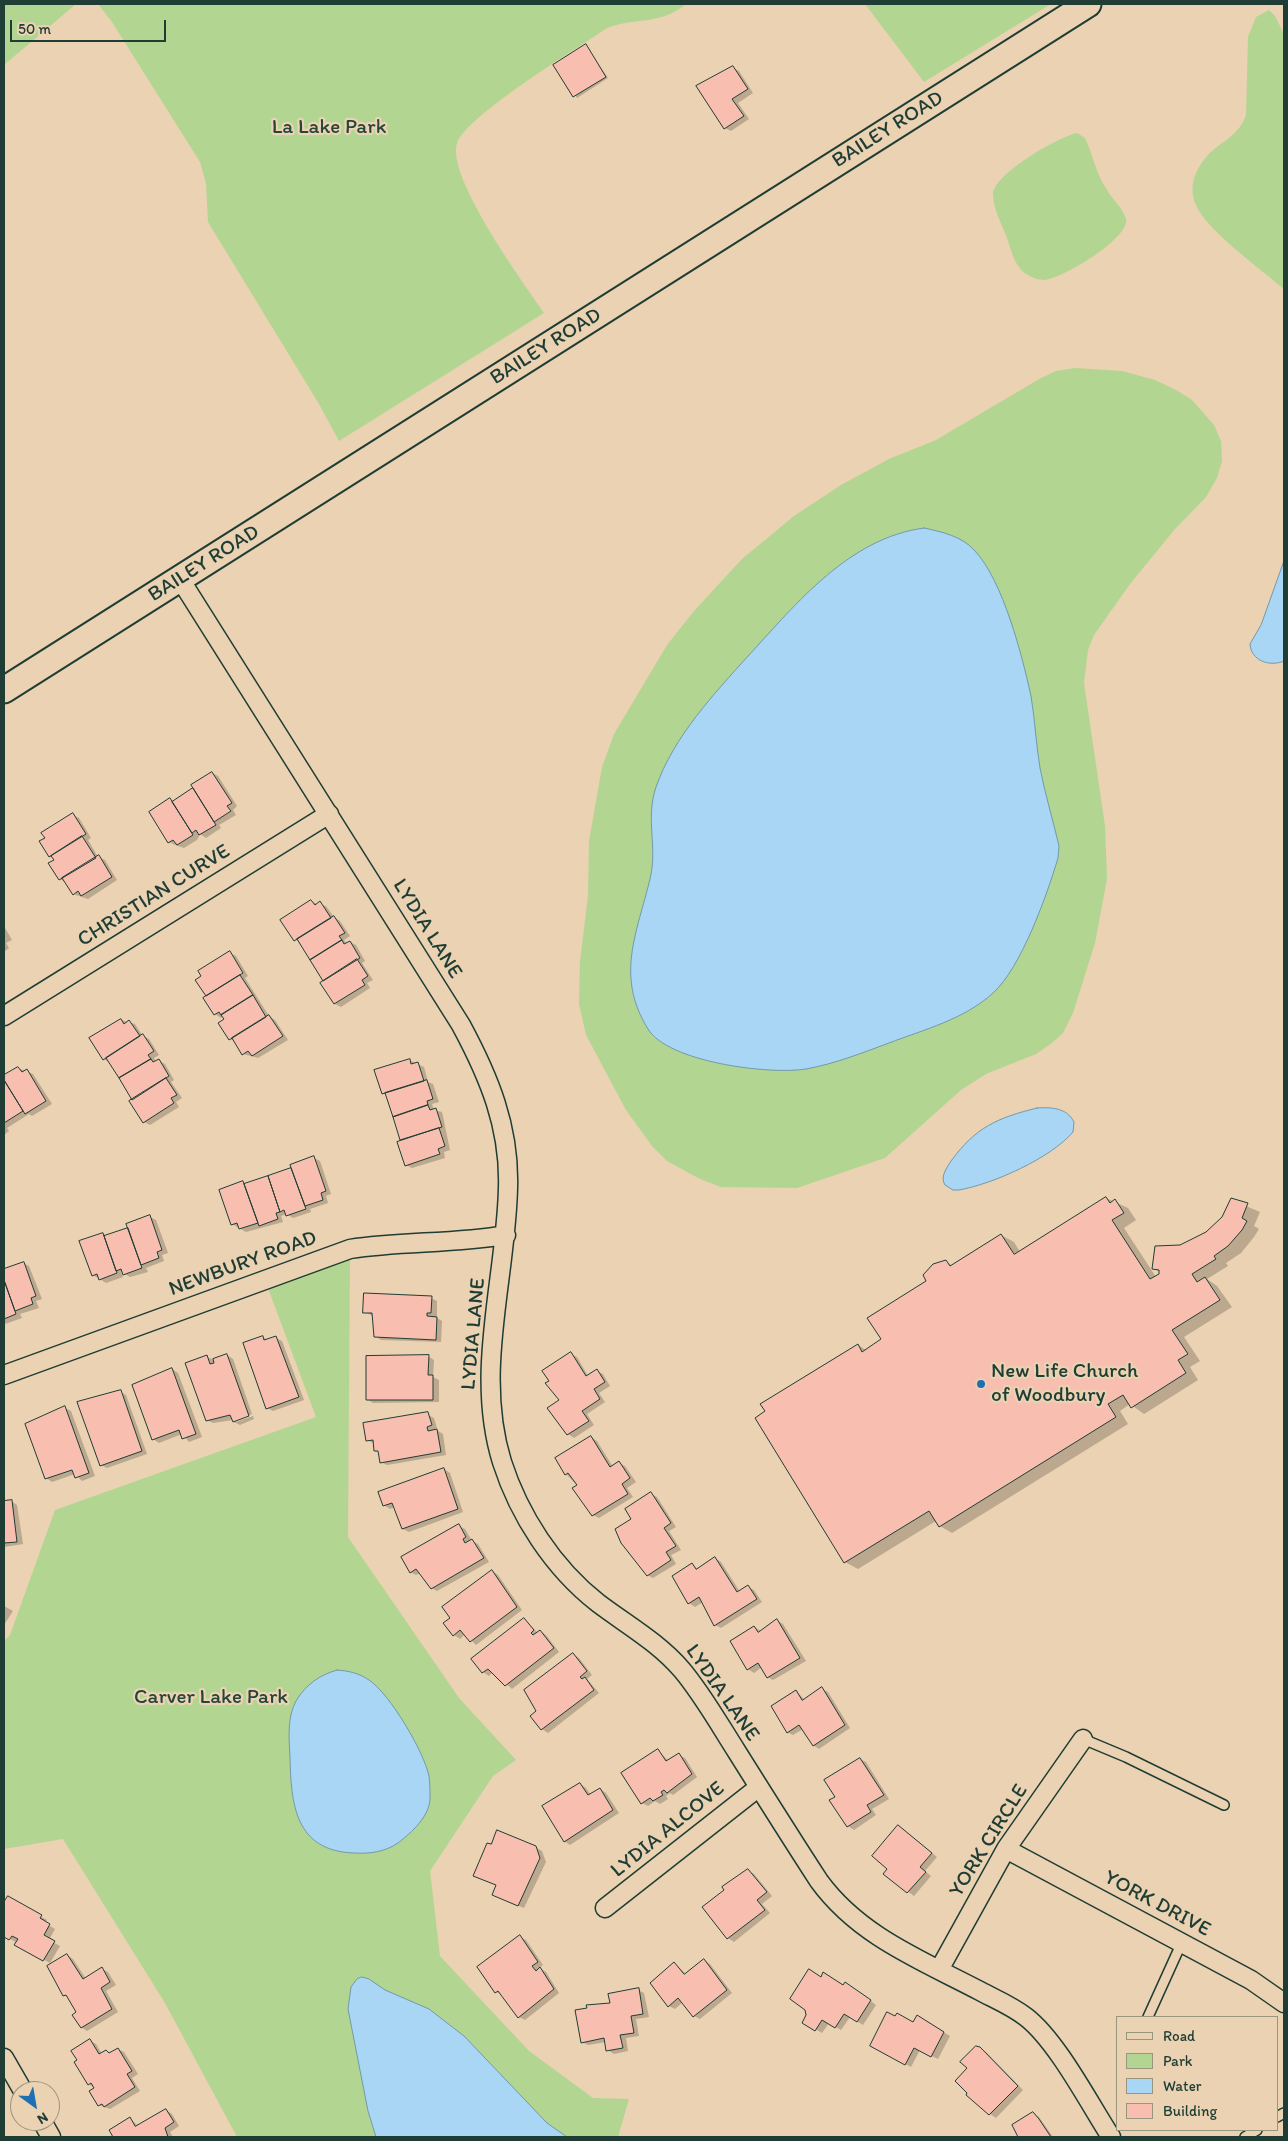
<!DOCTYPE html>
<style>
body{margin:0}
#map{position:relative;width:1288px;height:2141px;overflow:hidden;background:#ead2b2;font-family:Itim,sans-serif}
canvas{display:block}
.frame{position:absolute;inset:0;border:5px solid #1f3d34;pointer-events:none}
.legend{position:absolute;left:1116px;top:2016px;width:162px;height:115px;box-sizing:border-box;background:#ead2b2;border:1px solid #999680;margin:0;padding:6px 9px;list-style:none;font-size:15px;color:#1f3d34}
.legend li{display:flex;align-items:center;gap:10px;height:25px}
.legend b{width:25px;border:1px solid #999680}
.north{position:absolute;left:10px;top:2081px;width:50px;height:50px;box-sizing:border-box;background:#ead2b2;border:1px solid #999680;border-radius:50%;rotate:148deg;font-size:14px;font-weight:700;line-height:20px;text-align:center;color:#1f3d34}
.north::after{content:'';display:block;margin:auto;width:18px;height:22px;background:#1f6fb2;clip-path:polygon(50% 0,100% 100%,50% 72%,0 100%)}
.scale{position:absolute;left:10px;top:20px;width:156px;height:22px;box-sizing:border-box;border:2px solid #1f3d34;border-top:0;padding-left:6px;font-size:15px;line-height:18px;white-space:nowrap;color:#1f3d34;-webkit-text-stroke:4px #ead2b2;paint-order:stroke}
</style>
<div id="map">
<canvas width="1288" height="2141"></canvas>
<div class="frame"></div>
<ul class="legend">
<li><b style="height:6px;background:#ead2b2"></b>Road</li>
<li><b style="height:14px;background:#b2d691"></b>Park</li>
<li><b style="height:14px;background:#aad6f6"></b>Water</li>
<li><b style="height:14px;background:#f8beb0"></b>Building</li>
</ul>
<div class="north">N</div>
<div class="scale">50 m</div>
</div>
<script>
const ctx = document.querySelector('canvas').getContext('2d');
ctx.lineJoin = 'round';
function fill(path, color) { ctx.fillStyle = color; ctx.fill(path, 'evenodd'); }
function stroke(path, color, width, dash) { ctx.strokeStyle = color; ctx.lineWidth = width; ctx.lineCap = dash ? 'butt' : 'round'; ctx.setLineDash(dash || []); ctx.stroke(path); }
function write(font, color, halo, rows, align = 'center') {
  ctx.font = font + ' Itim,sans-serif'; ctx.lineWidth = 4.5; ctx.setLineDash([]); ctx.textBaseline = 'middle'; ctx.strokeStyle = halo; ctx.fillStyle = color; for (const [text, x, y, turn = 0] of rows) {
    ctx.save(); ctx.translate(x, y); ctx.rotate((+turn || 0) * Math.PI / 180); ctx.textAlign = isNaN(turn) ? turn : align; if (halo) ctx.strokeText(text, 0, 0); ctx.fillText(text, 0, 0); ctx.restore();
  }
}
const green = new Path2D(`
 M6,4h70l-72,61v-59z
 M98,4h588c-27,22 -51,13 -79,24 -29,20 -140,87 -150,115 -11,34 66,139 87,170l-205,128 -20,-37 -111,-182 -2,-39 -6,-21 -88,-140z
 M865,4h186l-127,78z
 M1269,10l6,6 9,18v255c-22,-19 -78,-59 -88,-84 -8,-18 -1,-35 11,-49 14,-15 32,-20 39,-41l2,-78 8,-20z
 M1077,133l8,5c8,17 11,36 22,52 5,9 16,18 19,29 4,19 -64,60 -82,61 -6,0 -13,-3 -18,-6 -11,-7 -15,-24 -19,-36 -5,-14 -14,-29 -14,-44 1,-20 65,-57 84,-61z
 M1075,368l47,3 33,9 21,10 16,10 22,25 7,16 1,20 -5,17 -11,19 -31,32 -45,55 -36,51 -6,15 -4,33 21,143 2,53 -12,64 -22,70 -10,20 -11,10 -16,11 -50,20 -25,16 -76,68 -88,30 -76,-1 -21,-8 -33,-18 -15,-15 -26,-36 -40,-75 -7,-31 1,-43 8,-65 1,-55 13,-74 12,-33 53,-89 27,-34 48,-52 52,-43 47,-31 48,-26 47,-19 105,-62 15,-7z
 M350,1249l-2,288 111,161 57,62 -23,16 -63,95 10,85 89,95 64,47 36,1 -11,38h-381l-72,-134 -102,-164 -59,10v-208l6,-6 45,-125 261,-93 -51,-137z`);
const water = new Path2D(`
 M924,528c18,4 38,8 51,23 28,30 47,104 56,145 4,24 5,48 9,72 5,26 13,52 19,78l-1,12c-11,37 -37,110 -65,135 -28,26 -70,37 -104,50 -27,10 -55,21 -83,26 -37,6 -138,-7 -158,-40 -33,-53 -11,-96 2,-150 8,-32 -5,-60 6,-92 18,-51 58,-93 93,-132 48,-52 100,-117 175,-127z
 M1284,561v100c-14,6 -33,0 -34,-17l11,-19z
 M1037,1108c15,-1 30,0 37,14l-1,10c-22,26 -80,52 -114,58h-6l-8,-5c-5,-8 1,-16 6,-24 25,-34 46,-43 86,-53z
 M337,1670c12,1 22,3 32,10 21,14 55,72 60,96 1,7 1,15 1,23 -1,18 -18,33 -32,44 -13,9 -29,11 -44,10 -59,-2 -63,-49 -64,-96 -1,-18 -3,-40 6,-56 10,-17 24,-26 41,-31z
 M362,1977l7,2 16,11 44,19 35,27 83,87 20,14h-191l-8,-26 -20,-102 3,-22 6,-8z`);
const shadow = new Path2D(`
 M586,46l22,32 -31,20 -22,-33z
 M733,68l6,3 14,22 -15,10 11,16 -18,12 -6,-3z
 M212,773l6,3 19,30 -4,4 3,5 -17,10 2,3 -15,10 -6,-4 -3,6 -13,8 -9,-3 -6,-3 1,-42 4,2 21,-13z
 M73,815l6,3 12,20 -3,2 10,17 7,3 12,20 -29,19 -15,-5 -6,-11 -7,-4 -10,-15 6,-4 -8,-5 -2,-17z
 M312,902l14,4 8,11 6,4 10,15 -6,4 3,4 3,-2 6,3 9,16 -3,2 11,17 -6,3 3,5 -29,19 -6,-3 -10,-22 -14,-23 -29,-39z
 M4,926l8,14 -6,3 3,5 -5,4z
 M230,953l6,3 12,20 -3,2 24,38 6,4 13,20 -30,18 -15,-4 -7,-12 -6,-3 -4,-19 -3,-4 -2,2 -6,-4 -7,-18 -11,-16z
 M121,1020l14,4 7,11 7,4 10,16 -5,3 2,4 3,-1 6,3 9,16 -3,2 11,16 -6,4 3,5 -29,18 -6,-3 -10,-22 -24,-37 -6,-4z
 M409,1060l15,7 4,15 5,2 6,18 -7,2 2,6 8,2 8,38 -6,2 1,6 -33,10 -6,-3 -4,-24 -14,-45 -5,-3z
 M18,1068l15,6 19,30 -20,12 -3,-2 -22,14 2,3 -5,4v-54z
 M314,1158l6,3 11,33 -5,2 2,7 -18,6 1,3 -18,6 -6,-4 -6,2 2,6 -37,10 -14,-8 11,-42 4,3 46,-16z
 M1106,1198l22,10 8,12 -12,8 32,49 4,-5 -7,-4 27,-22 21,-9 19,-15 12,-22 28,12 -6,14 5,3 -5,8 -13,16 -15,10 2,3 -21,13 10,7 15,21 -48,30 16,24 -10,6 8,13 -54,34 -14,-10 -10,7 8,13 -176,109 -12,-7 -4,-5 -78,48 -13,-7 13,-217 8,5 17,-10 45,-59 18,-19 7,4 48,-31 13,7 6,10z
 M150,1217l6,3 12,33 -6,2 2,6 -18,7 2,4 -18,5 -9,-5 2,5 -17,6 -13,-8 10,-41 4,2 22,-8z
 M23,1263l6,3 13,33 -6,2 3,7 -19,6 2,4 -17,6 -1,-54z
 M431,1298l6,3v17l5,3 -1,21 -60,-2 -6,-4 -2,-20 -9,-4z
 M262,1337l6,3 8,-2 6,3 22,59 -31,11 -6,-3z
 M571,1354l6,3 11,19 9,-5 6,3 7,12 -11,7 6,9 -18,12 7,11 -20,13 -6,-4 -8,-33z
 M227,1355l6,4 19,55 -16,6v2l17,-6 1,3 -14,6 -6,-3 -1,-2 -20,3 -6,-3v-63l7,3z
 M429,1357l5,3 -1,17 6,3v22l-66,1 -6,-4z
 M172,1369l6,4 24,64 -13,5 -7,-8 -23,9 -6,-4z
 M120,1392l6,3 21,59 -40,14 -6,-3z
 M65,1408l6,3 24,65 -13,5 -7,-7 -23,8 -6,-4z
 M428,1415l6,3 3,10 -2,1 8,5 3,21 -59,10 -6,-3 -1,-9 -4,-3 -1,-6 -8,-4z
 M591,1437l6,4 16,26 6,-4 6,3 11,16 -9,6 6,9 -34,21 -6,-3 -15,-29 -12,-12z
 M444,1469l6,4 13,39 -54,20 -6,-3 -8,-22 -5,2 -6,-4z
 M651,1494l6,3 19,30 -7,4 12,19 -10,5 5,9 -23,14 -6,-3 -14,-56z
 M11,1501l6,4 6,39 -19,3v-45z
 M459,1526l6,3 7,12 6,3 11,18 -52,29 -6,-3 -10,-15 -5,2 -6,-3z
 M715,1558l6,4 19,30 8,-5 6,3 8,12 -41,26 -6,-3 -12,-23 -8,5 -6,-4 3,-38 6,4z
 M492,1571l6,4 24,35 -46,35 -11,-11 -5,5 -6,-4 -2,-17z
 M4,1606l9,5 -9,14z
 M524,1619l14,14 2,-2 6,4 13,17 -47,37 -19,-17 -4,4 -6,-4 -10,-13z
 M777,1620l6,4 23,37 -33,19 -6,-3 -5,-10 -8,6 -6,-4 6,-42 7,4z
 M573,1654l6,4 13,17 -5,4 12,14 -51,40 -6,-4 -5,-18 -6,-9z
 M822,1689l6,3 22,36 -31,21 -6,-4 -10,-16 -10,6 -6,-3 9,-41 9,9z
 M658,1751l11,10 10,-6 6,3 12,19 -24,18 -3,-2 -4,3 2,3 -8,5 -5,-3 -7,5 -6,-3z
 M860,1759l6,3 23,37 -17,10 4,6 -22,15 -6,-4 -12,-29z
 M580,1784l6,4 5,7 9,-6 6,4 13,20 -49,32 -6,-4z
 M899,1826l38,31 -12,14 6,5 -17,20 -30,-22 4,-5z
 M535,1847l7,4 4,11 -22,46 -25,-10z
 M748,1871l6,3 18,22 -10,8 8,9 -36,29 -6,-4 -24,-30z
 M8,1898l39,22 -2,3 10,6 -6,11 11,6 -10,17 -34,-18 1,-2 -13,-8v-30z
 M520,1937l6,3 17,25 -4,3 7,4 13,21 -34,27 -6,-3 -16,-22 -7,-3z
 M67,1955l6,4 13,20 16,-10 6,3 8,13 -10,6 12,21 -31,19 -6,-4 -3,-14 -9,-15 -5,-3z
 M704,1960l6,4 22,29 -32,26 -6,-3 -11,-14 -8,7 -6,-3 5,-43 12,11z
 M821,1978l31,9 24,18 -13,20 -13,-8 -9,13 -12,-7 -7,10 -19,-11z
 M638,1990l6,3 5,24 -13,2 3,17 -13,2 2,13 -14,3 -6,-4 -2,-8 -18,3 -6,-3 29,-38z
 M917,2017l33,19 -12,23 -18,-9 -9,17 -40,-21 43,-23z
 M90,2041l6,3 6,10 4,-3 5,3 7,-5 6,3 14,22 -6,4 8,13 -30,18 -11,-4 -3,-16 -7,-5z
 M980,2049l6,3 37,38 -27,28 -6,-4 -21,-46z
 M166,2110l6,4 7,12 -9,6 3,5h-59l-4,-7 20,-12 8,8z
 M1033,2113l6,4 14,20h-33z`);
const building = new Path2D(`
 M586,44l20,33 -33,20 -20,-32z
 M733,66l15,23 -16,10 12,17 -20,13 -28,-43z
 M212,772l20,31 -5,3 4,5 -17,11 -23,-37z
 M193,788l23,37 -17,10 -3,-5 -4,3 -20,-31z
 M170,798l23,37 -16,10 -4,-5 -5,3 -19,-31z
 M73,813l13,21 -37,23 -10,-16 6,-3 -4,-5z
 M82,836l14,22 -37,22 -11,-17 6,-3 -3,-4z
 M99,855l13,22 -31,19 -3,-5 -5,4 -11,-17z
 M311,900l4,5 5,-4 11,17 -37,23 -14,-21z
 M334,916l11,17 -6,3 3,4 -32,20 -13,-21z
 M342,940l2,4 6,-3 10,17 -37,23 -13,-21z
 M230,951l13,22 -37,23 -11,-16 6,-4 -3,-5z
 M357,959l11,17 -6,4 3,5 -31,19 -14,-21z
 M240,975l13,20 -32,20 -2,-3 -5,3 -11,-17z
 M253,995l13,22 -37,23 -11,-17 6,-4 -3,-4z
 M269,1015l14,21 -31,20 -4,-5 -6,4 -10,-17z
 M121,1019l3,5 5,-4 11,16 -37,24 -14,-22z
 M143,1034l11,17 -6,4 3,4 -32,19 -13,-20z
 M151,1059l2,3 6,-3 10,17 -37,24 -13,-22z
 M410,1059l1,5 7,-2 6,19 -42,13 -8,-24z
 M18,1067l4,5 5,-3 19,32 -21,13 -21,-34v-5z
 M166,1078l11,17 -6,3 3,5 -31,20 -14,-22z
 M4,1080l19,31 -19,12z
 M427,1080l6,19 -6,2 1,4 -35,12 -8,-24z
 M428,1105l2,5 6,-2 6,19 -42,13 -7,-23z
 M439,1128l6,18 -7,3 2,5 -35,12 -8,-24z
 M314,1156l12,35 -5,2 2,7 -18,6 -15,-41z
 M291,1168l15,41 -20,7 -2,-6 -4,2 -12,-36z
 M268,1176l12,36 -4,1 2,6 -19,7 -15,-42z
 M243,1181l15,42 -19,6 -2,-6 -6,2 -12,-35z
 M1106,1197l4,6 5,-4 9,14 -12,7 38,59 9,-5v-4l-7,-1 3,-23 25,-1 26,-13 16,-15 9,-19 17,5 -6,15 5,3 -5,9 -14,16 -14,10 2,3 -24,15 5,8 8,-5 15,23 -48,30 16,24 -10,6 8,13 -55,35 -8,-13 -15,9 8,13 -177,110 -10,-16 -85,52 -89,-145 10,-7 -5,-7 98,-60 4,8 19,-13 -14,-21 59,-37 -3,-6 10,-11 13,-4 4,6 51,-32 13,20z
 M150,1215l12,35 -5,2 2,6 -18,7 -15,-41z
 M128,1228l14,40 -19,7 -2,-6 -5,2 -12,-35z
 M103,1233l14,40 -18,7 -2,-6 -5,2 -13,-35z
 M24,1262l12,34 -5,2 2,6 -18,7 -11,-31v-11z
 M4,1280l12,34 -12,5z
 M364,1293l68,3 -1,17h-4v3l10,1 -1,23 -62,-3 -2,-24h-9z
 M263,1336l1,4 12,-4 23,61 -33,12 -23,-66z
 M571,1352l15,24 11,-7 8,13 -11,7 6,10 -18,12 7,10 -22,14 -20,-27 12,-8 -14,-17 4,-2 -7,-10z
 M227,1354l22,62 -16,6 -3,-7 -24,6 -21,-58 22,-8 3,9 4,-1 -1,-4z
 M429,1355l-1,20h5v25h-67v-44z
 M172,1368l24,66 -14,5 -3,-9 -27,10 -20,-55z
 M121,1390l21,61 -42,15 -23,-64z
 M65,1406l24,67 -14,5 -3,-8 -27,9 -20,-55z
 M428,1412l4,13 -5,2 1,4 9,-2 4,23 -61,11 -2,-12h-4l-1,-11 -7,1 -3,-18z
 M591,1436l19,31 9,-6 11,17 -8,6 6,10 -36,22 -20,-28 5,-3 -9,-12 -3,2 -10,-17z
 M444,1468l14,41 -56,20 -10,-26 -9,3 -5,-14z
 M651,1492l20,31 -7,5 12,18 -10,6 5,8 -24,16 -26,-33 -6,-14 16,-10 -6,-10z
 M12,1500l5,42 -13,1v-42z
 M459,1524l7,13 -3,2 2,4 7,-4 12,19 -53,31 -15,-20 -6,4 -9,-16z
 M715,1557l22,35 11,-7 9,14 -43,27 -15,-29 -11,7 -16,-28 20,-13 4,6z
 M492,1570l25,37 -47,35 -10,-12 -7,6 -10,-13 7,-5 -8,-11z
 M524,1618l10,12 -3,3 2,2 7,-5 14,18 -49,38 -17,-17 -6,4 -11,-14z
 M777,1619l23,39 -33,20 -9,-15 -11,7 -17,-29 24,-15 4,6z
 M573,1653l14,18 -7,6 2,2 3,-2 9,13 -53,40 -11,-14 6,-5 -12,-21z
 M822,1687l23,38 -32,21 -14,-21 -12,8 -16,-27 25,-16 6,10z
 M658,1749l8,12 13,-8 13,21 -25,19 -3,-3 -3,2 2,3 -10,6 -3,-3 -9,6 -20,-31z
 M860,1758l24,37 -17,10 4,7 -24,15 -18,-27 6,-3 -11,-17z
 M580,1783l8,12 12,-7 13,22 -49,32 -22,-36z
 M898,1825l34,28 -12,14 6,5 -19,21 -24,-19 4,-5 -15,-13z
 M497,1830l39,16 4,12 -22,48 -26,-11 4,-10 -23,-9 14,-33 4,1z
 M748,1869l19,23 -10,8 8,10 -38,29 -25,-32 22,-17 -2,-3z
 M8,1896l34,19 -2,3 10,6 -6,11 11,6 -12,20 -29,-16 4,-6 -6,-3 -3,4 -5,-3v-35z
 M520,1935l18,27 -6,4 4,5 4,-4 14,22 -36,29 -20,-27 -3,2 -18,-26z
 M67,1954l16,25 19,-12 8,15 -9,6 11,21 -31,19 -9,-13 4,-3 -10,-17 -3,1 -16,-30z
 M704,1959l23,31 -34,27 -15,-19 -10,9 -18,-24 24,-21 10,12z
 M809,1969l12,8 2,-5 20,13 2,-3 26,18 -14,22 -13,-8 -9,14 -13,-8 -7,11 -13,-8 4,-8 -1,-5 -15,-11z
 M639,1988l4,26 -12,2 3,17 -14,2 3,13 -17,3 -2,-13 -23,5 -6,-33 12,-2 -1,-3 24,-2 -2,-9z
 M887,2012l8,4 2,-3 16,9 4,-7 27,17 -13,25 -17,-9 -9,17 -35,-19z
 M90,2039l9,15 7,-4 3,3 9,-5 14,23 -5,3 8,13 -31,20 -2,-3 -4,2 -9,-15 5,-3 -3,-5 -3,2 -14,-23 3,-2 -6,-9z
 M976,2046l4,1 38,39 -29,29 -23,-20 1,-2 -12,-12 12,-13 -7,-6z
 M166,2109l8,13 -9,6 3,9h-55l-4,-7 21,-13 5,9z
 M1033,2112l6,7 12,18h-33l-6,-12z`);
const lane = new Path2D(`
 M1083,1739l43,18 98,48
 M1148,2017l34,-75
 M1277,2117l7,-4
 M1245,2137l12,-7`);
const street = new Path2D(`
 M180,579l281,446c28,52 49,102 47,163 -2,91 -34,184 -6,274 17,53 51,106 96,141 29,22 60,39 84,67 21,25 37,54 55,82 27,43 54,86 82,129 40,55 102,79 161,110 15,8 32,15 46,26 31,24 63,86 85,120
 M4,1016l325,-202
 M4,1375l346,-126c51,-8 104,-5 156,-14
 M1006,1849l245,131 33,23
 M605,1908l154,-121
 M939,1970l67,-121 77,-110
 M4,2058l19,33
 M42,2121l9,16`);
const secondary = new Path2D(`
 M4,690l1084,-686`);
const markers = [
 [981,1384,5,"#1f6fb2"]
];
const parkNames = [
 ["La Lake Park",329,128],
 ["Carver Lake Park",211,1698]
];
const streetNames = [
 ["BAILEY ROAD",888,130,-32],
 ["BAILEY ROAD",546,347,-32],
 ["BAILEY ROAD",204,564,-32],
 ["CHRISTIAN CURVE",154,896,-32],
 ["LYDIA LANE",427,929,58],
 ["NEWBURY ROAD",243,1264,-20],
 ["LYDIA LANE",474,1334,-85],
 ["LYDIA LANE",722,1693,55],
 ["LYDIA ALCOVE",668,1830,-39],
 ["YORK CIRCLE",989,1841,-58],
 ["YORK DRIVE",1157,1904,28]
];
const poiNames = [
 ["New Life Church",991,1372],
 ["of Woodbury",991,1396]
];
fill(green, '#b2d691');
fill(water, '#aad6f6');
stroke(water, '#7299a8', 1);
fill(shadow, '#0003');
fill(building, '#f8beb0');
stroke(building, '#1f3d34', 1);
stroke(lane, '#1f3d34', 12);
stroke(street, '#1f3d34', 21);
stroke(secondary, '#1f3d34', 29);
stroke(lane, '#ead2b2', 9);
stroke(street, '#ead2b2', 18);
stroke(secondary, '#ead2b2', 25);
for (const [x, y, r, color] of markers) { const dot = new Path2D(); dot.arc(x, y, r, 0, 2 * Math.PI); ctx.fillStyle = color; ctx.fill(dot); stroke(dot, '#ead2b2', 2); }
write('21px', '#264539', '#ead2b2', parkNames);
write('21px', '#1f3d34', '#ead2b2', streetNames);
write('21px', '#1f3d34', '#ead2b2', poiNames, 'left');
</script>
